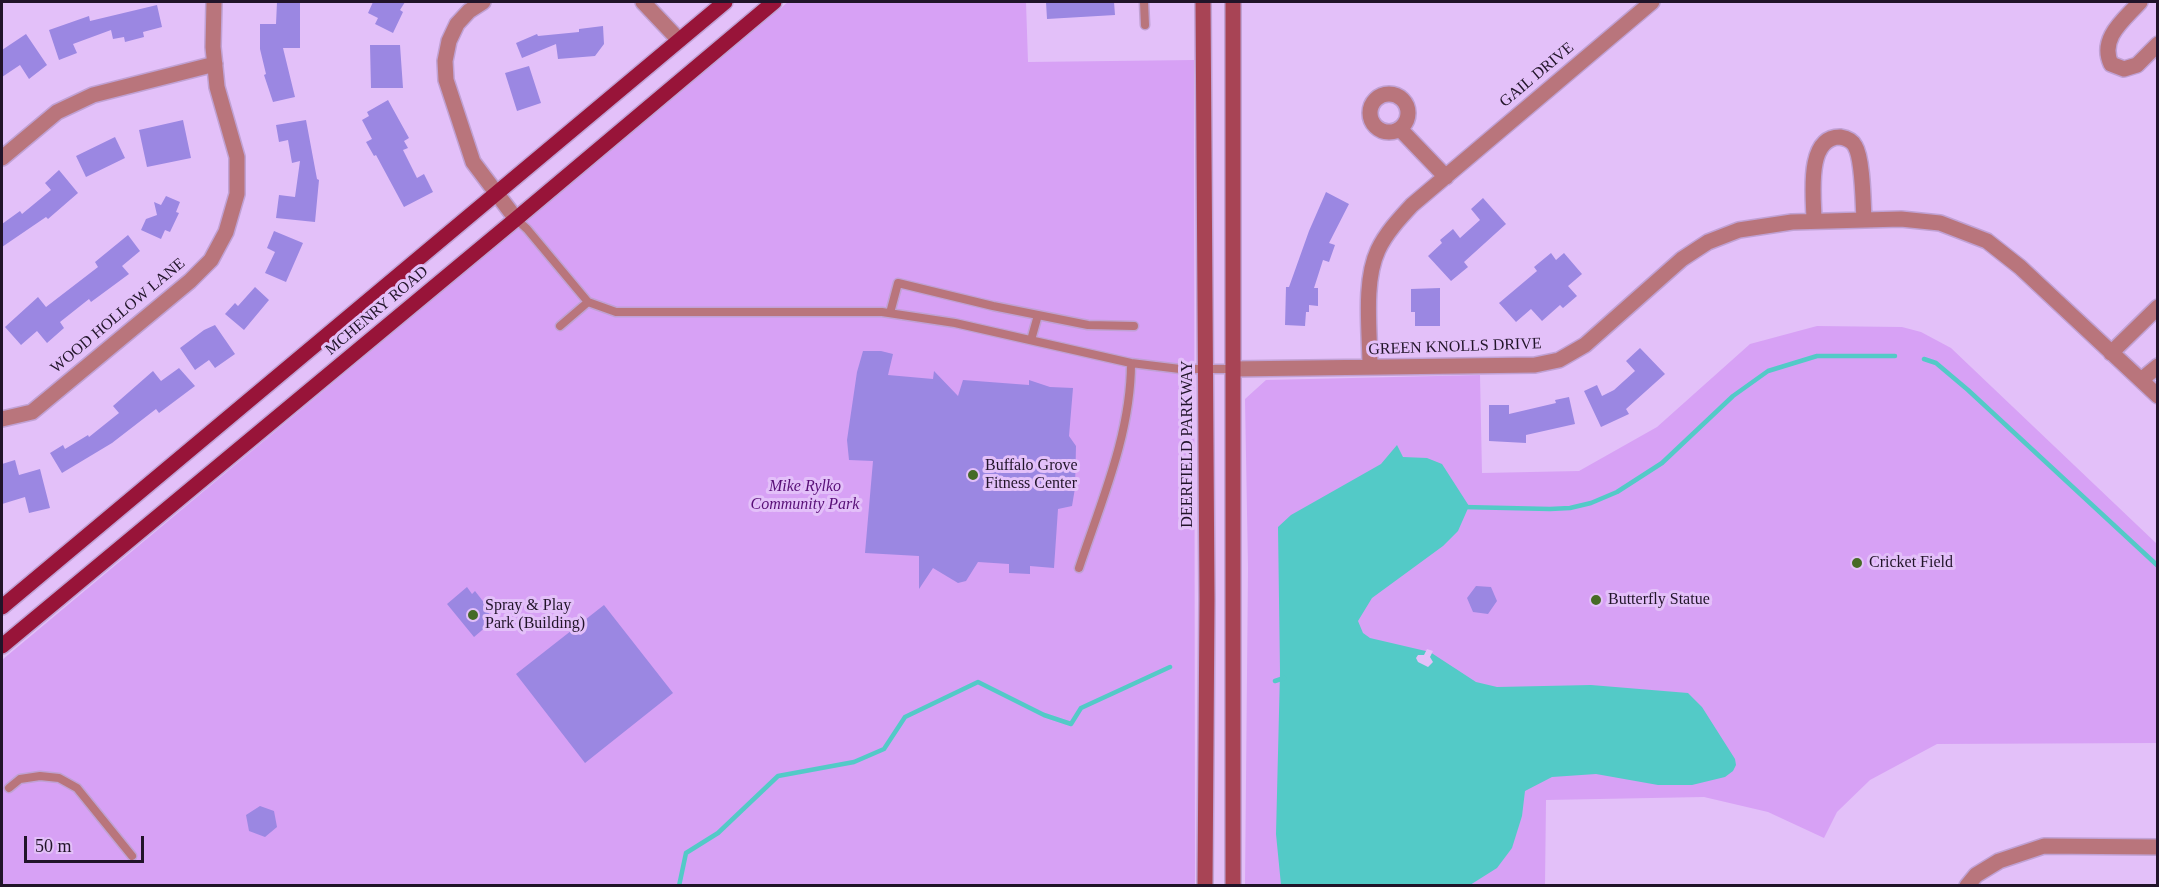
<!DOCTYPE html>
<style>
body{margin:0}
#map{position:relative;width:2159px;height:887px;overflow:hidden;background:#e3c0f9;font-family:"Times New Roman",serif}
canvas{display:block}
.frame{position:absolute;inset:0;border:3px solid #211429;pointer-events:none}
.scale{position:absolute;left:24px;top:836px;width:120px;height:27px;box-sizing:border-box;border:3px solid #211429;border-top:0;padding-left:8px;font-size:18px;line-height:21px;white-space:nowrap;color:#211429;-webkit-text-stroke:4px #e3c0f9;paint-order:stroke}
</style>
<div id="map">
<canvas width="2159" height="887"></canvas>
<div class="frame"></div>
<div class="scale">50 m</div>
</div>
<script>
const ctx = document.querySelector('canvas').getContext('2d');
ctx.lineJoin = 'round';
function fill(path, color) { ctx.fillStyle = color; ctx.fill(path, 'evenodd'); }
function stroke(path, color, width, dash) { ctx.strokeStyle = color; ctx.lineWidth = width; ctx.lineCap = dash ? 'butt' : 'round'; ctx.setLineDash(dash || []); ctx.stroke(path); }
function write(font, color, halo, rows, align = 'center') {
  ctx.font = font + ' "Times New Roman",serif'; ctx.lineWidth = 6; ctx.setLineDash([]); ctx.textBaseline = 'middle'; ctx.strokeStyle = halo; ctx.fillStyle = color; for (const [text, x, y, turn = 0] of rows) {
    ctx.save(); ctx.translate(x, y); ctx.rotate((+turn || 0) * Math.PI / 180); ctx.textAlign = isNaN(turn) ? turn : align; if (halo) ctx.strokeText(text, 0, 0); ctx.fillText(text, 0, 0); ctx.restore();
  }
}
const green = new Path2D(`
 M788,2h238l2,60 166,-2 1,825 -1193,1v-226z
 M1817,326l85,1 19,5 30,16 206,196v199l-220,1 -67,36 -33,32 -13,26 -56,-26 -64,-15 -158,3 -1,85 -300,1 3,-318 -3,-169 21,-19 214,-5 2,98 97,-2 78,-44 93,-83z`);
const water = new Path2D(`
 M1397,445l6,12 24,1 15,6 27,42 -11,25 -15,15 -71,52 -14,23 5,12 7,5 60,14 46,30 21,5 94,-2 97,8 14,14 33,52 1,6 -3,6 -8,6 -33,8h-34l-62,-11 -44,3 -27,14 -3,25 -10,32 -15,20 -27,17h-189l-5,-51 4,-162 -2,-145 13,-12 90,-51z`);
const pier = new Path2D(`
 M1427,649l6,2 -3,6 3,5 -5,5 -10,-5 -2,-4 2,-3h6z`);
const stream = new Path2D(`
 M1924,359l12,4 32,27 190,176
 M1463,507l87,2 20,-1 21,-5 26,-11 45,-29 71,-67 35,-25 49,-15h78
 M1275,681l9,-3
 M679,886l7,-33 32,-20 60,-57 76,-14 30,-13 21,-32 73,-35 66,33 27,9 10,-16 89,-41`);
const building = new Path2D(`
 M277,2l23,1v45h-17l12,49 -22,5 -9,-27 2,-1 -6,-25v-25h16z
 M373,2h32l-5,8 3,2 -10,21 -18,-9 3,-6 -10,-5z
 M1046,2h68l1,13 -68,4z
 M157,5l5,22 -19,5 1,5 -19,5 -1,-5 -11,2 -2,-9 -38,14 4,9 -18,7 -10,-30 40,-14 1,5z
 M603,26l1,18 -9,12 -37,3 -2,-15 -34,14 -6,-15 21,-9 1,2 41,-4v-3z
 M26,34l21,31 -18,14 -9,-14 -18,12v-27z
 M370,45h30l3,43h-32z
 M529,66l12,37 -24,8 -12,-38z
 M388,100l21,38 -5,3 4,7 -5,2 14,28 7,-4 9,18 -29,15 -28,-52 -2,1 -8,-14 6,-3 -10,-19 7,-4 -2,-4z
 M183,120l8,38 -44,9 -8,-37z
 M306,120l11,59 2,1 -4,42 -39,-4 3,-23 16,2 5,-36 -8,2 -4,-23 -9,2 -3,-17z
 M115,137l10,21 -39,19 -10,-21z
 M59,170l19,23 -30,26 -2,-2 -44,30v-23l18,-13 2,3 29,-24 -6,-7z
 M1326,192l23,12 -20,39 6,2 -6,17 -6,-2 -9,28h4v18l-9,-1v7h-3l-1,14 -20,-1 1,-38h3l20,-56z
 M166,196l14,6 -4,10 3,1 -9,19 -5,-2 -4,9 -20,-9 5,-11 11,-4 -3,-13 7,3z
 M1483,198l23,26 -42,38 4,5 -17,14 -23,-25 14,-13 -2,-3 13,-11 7,9 20,-18 -9,-11z
 M274,231l29,12 -17,39 -21,-9 10,-21 -8,-4z
 M128,235l12,16 -18,15 7,8 -38,28 -2,-3 -29,23 4,6 -17,15 -10,-12 -16,14 -16,-18 33,-30 8,10 52,-40 -3,-5z
 M1551,253l5,7 8,-7 18,21 -14,12 9,10 -14,12 -3,-3 -18,16 -11,-12 -15,13 -17,-19 38,-32 -3,-4z
 M255,287l14,13 -25,30 -19,-16 10,-11 3,3z
 M1440,288v38h-25v-14h-4v-23z
 M215,325l20,29 -20,14 -6,-8 -14,10 -15,-22 24,-18z
 M1640,348l25,26 -39,35 3,5 -28,13 -17,-36 13,-6 5,11 12,-6 21,-19 -9,-10z
 M863,351h18l12,3 -5,21 45,4 1,-8 24,25 5,-16 66,5v-5l21,7 23,1 -4,48 7,10 -1,42 -3,18 -14,3 -4,59 -24,-2v8l-21,-1v-9l-31,-2 -12,19 -8,2 -25,-15 -14,21v-33l-54,-3 8,-92 -24,-1 -2,-20 10,-68z
 M179,368l16,18 -36,27 -3,-4 -44,34 -50,30 -12,-20 13,-8 2,4 23,-14 1,2 30,-24 -6,-7 40,-35 8,10z
 M1569,397l6,27 -49,11v8l-37,-2v-36h20v9l47,-11 -1,-3z
 M15,460l4,15 21,-6 10,39 -21,5 -4,-16 -23,7v-40z
 M1476,586l15,1 6,14 -9,13 -15,-2 -6,-14z
 M467,587l5,7 3,-3 14,18 -2,2 7,9 -20,17 -27,-33z
 M604,605l69,88 -88,70 -69,-89z
 M260,806l14,5 3,16 -12,10 -16,-6 -3,-16z`);
const lane = new Path2D(`
 M1144,2l1,23
 M516,219l11,10 61,73 28,10h266l73,11 176,40 49,6h52
 M890,313l8,-30 95,23 95,19 46,1
 M560,326l28,-24
 M1031,340l7,-25
 M1079,568c22,-66 52,-134 52,-205
 M9,788l11,-9 20,-3 19,2 18,10 55,68`);
const street = new Path2D(`
 M483,2l-14,9 -12,13 -8,17 -4,20 1,19 27,82 43,57
 M643,2l36,38
 M2140,2c-16,18 -41,36 -29,62l13,5 13,-4 21,-21
 M1370 113a19 19 0 1 1 38 0a19 19 0 1 1-38 0Z
 M1400,129l46,48
 M2,158l55,-46 36,-17 122,-31
 M1814,221c0,-22 -9,-84 26,-84 6,1 12,3 15,9 8,13 8,57 9,74
 M2111,353l47,-46
 M1370,367c0,-35 -7,-85 8,-117 8,-17 21,-31 34,-45l240,-203
 M1232,369l303,-4 24,-5 26,-15 97,-86 26,-17 31,-12 53,-8 109,-3 39,4 47,18 33,26 138,129
 M2141,380l17,-14
 M2,419l30,-7 158,-131 21,-21 15,-28 11,-38v-37l-20,-70 -4,-40 1,-45
 M1967,886l9,-11 23,-14 45,-15 114,1`);
const secondary = new Path2D(`
 M1203,2l4,597 -2,287
 M1233,886v-884`);
const primary = new Path2D(`
 M2,607l723,-605
 M2,646l514,-427 258,-217`);
const markers = [
 [973,475,6,"#466b25"],
 [1857,563,6,"#466b25"],
 [1596,600,6,"#466b25"],
 [473,615,6,"#466b25"]
];
const streetNames = [
 ["GAIL DRIVE",1537,75,-40],
 ["MCHENRY ROAD",377,311,-40],
 ["WOOD HOLLOW LANE",118,316,-40],
 ["GREEN KNOLLS DRIVE",1455,347,-2],
 ["DEERFIELD PARKWAY",1188,444,-90]
];
const poiNames = [
 ["Buffalo Grove",985,466],
 ["Fitness Center",985,484],
 ["Cricket Field",1869,563],
 ["Butterfly Statue",1608,600],
 ["Spray & Play",485,606],
 ["Park (Building)",485,624]
];
const parkNames = [
 ["Mike Rylko",805,487],
 ["Community Park",805,505]
];
fill(green, '#d7a1f5');
fill(water, '#53cac7');
fill(pier, '#e3c0f9');
stroke(stream, '#53cac7', 4.5);
fill(building, '#9b87e2');
stroke(lane, '#c0a1d4', 11);
stroke(street, '#c0a1d4', 18);
stroke(secondary, '#c0a1d4', 18);
stroke(primary, '#c0a1d4', 18);
stroke(lane, '#b9757c', 8);
stroke(street, '#b9757c', 15);
stroke(secondary, '#a84455', 15);
stroke(primary, '#981439', 15);
for (const [x, y, r, color] of markers) { const dot = new Path2D(); dot.arc(x, y, r, 0, 2 * Math.PI); ctx.fillStyle = color; ctx.fill(dot); stroke(dot, '#e3c0f9', 2); }
write('16px', '#211429', '#e3c0f9', streetNames);
write('16px', '#211429', '#e3c0f9', poiNames, 'left');
write('italic 16px', '#580f77', '#e3c0f9', parkNames);
</script>
